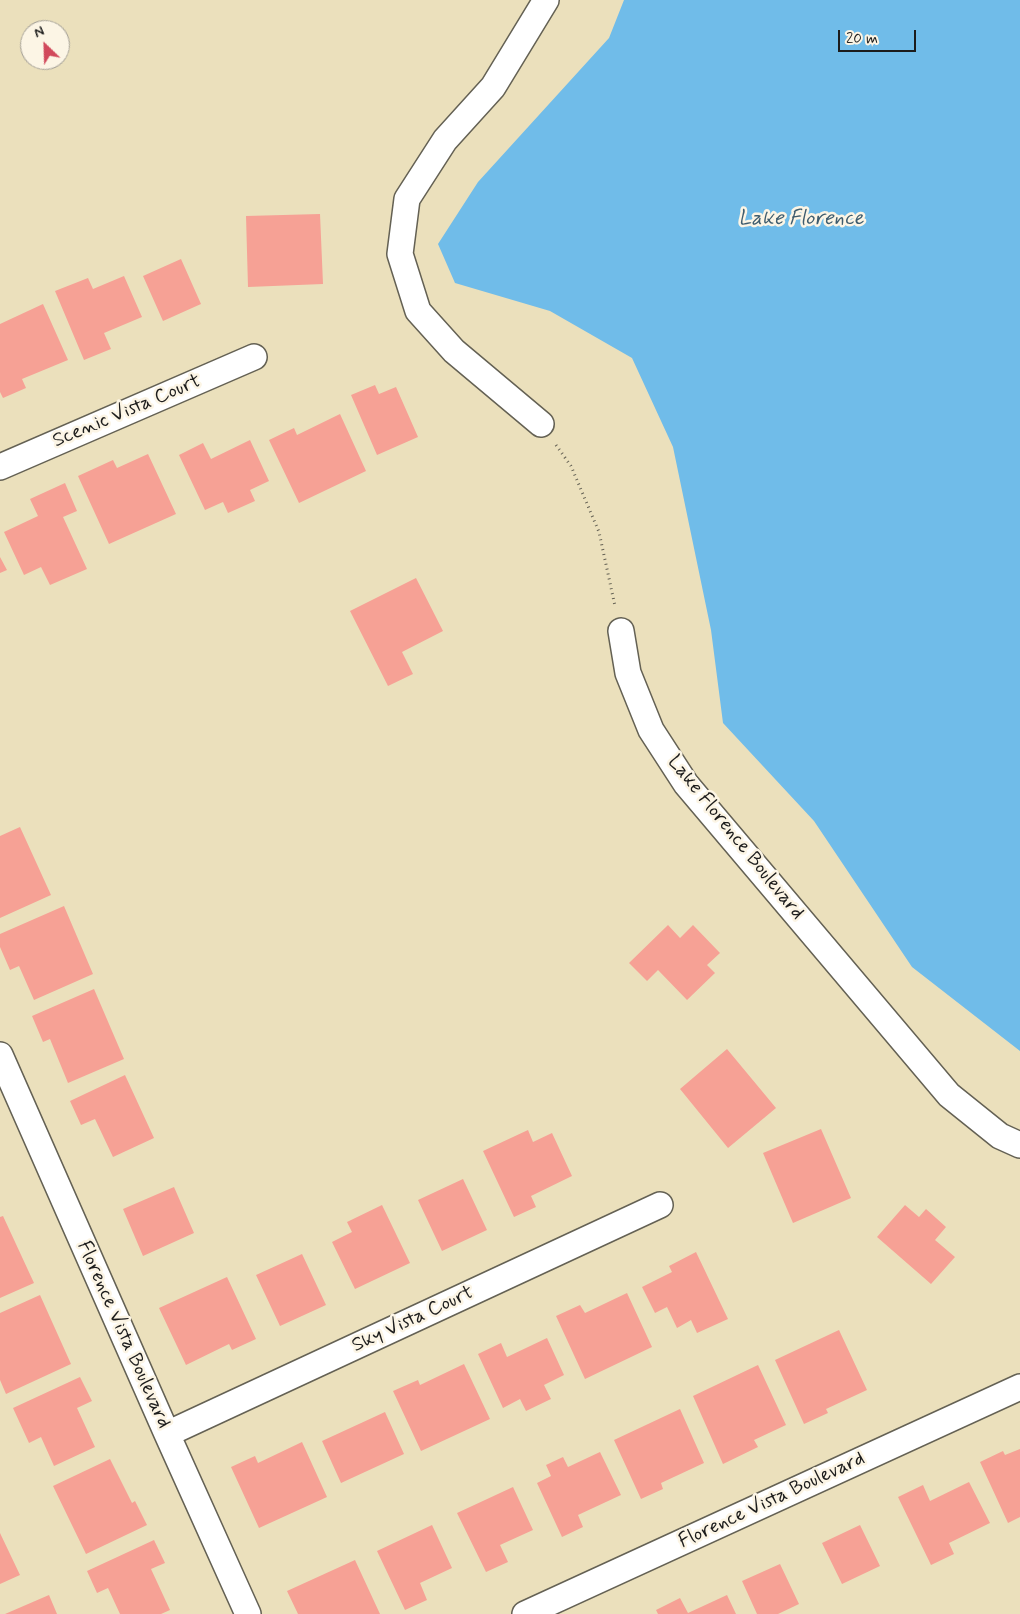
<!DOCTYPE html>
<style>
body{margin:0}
#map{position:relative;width:1020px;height:1614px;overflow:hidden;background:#ebe0bc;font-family:Mynerve,sans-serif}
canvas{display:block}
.north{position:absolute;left:20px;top:20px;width:50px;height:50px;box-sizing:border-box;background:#fcf5e5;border:1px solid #a29e95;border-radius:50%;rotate:336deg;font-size:14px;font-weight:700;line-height:20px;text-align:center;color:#1c1c1c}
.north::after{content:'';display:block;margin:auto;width:18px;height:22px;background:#d1495b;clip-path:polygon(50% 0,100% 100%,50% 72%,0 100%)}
.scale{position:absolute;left:838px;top:30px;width:78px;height:22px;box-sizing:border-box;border:2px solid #1c1c1c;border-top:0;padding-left:6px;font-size:15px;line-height:18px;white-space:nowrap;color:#1c1c1c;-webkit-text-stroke:4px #fcf5e5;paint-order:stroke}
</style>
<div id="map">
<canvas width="1020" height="1614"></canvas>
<div class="north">N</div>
<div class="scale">20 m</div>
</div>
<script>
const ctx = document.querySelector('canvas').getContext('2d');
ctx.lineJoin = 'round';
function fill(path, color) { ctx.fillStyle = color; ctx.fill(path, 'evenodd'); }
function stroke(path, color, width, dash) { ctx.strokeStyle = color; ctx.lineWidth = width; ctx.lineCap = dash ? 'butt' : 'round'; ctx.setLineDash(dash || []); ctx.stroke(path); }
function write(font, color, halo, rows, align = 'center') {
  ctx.font = font + ' Mynerve,sans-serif'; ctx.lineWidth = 5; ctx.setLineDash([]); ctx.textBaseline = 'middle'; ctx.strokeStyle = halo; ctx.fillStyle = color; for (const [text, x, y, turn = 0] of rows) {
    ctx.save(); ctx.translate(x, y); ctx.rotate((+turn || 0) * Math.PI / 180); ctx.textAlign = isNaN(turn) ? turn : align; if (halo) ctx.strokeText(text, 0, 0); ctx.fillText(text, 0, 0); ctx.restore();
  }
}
const water = new Path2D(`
 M624,0h396v1051l-108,-84 -98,-146 -91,-98 -12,-93 -38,-183 -41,-89 -82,-47 -95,-28 -17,-39 40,-62 131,-144z`);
const building = new Path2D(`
 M320,214l3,70 -75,3 -2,-71z
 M181,259l20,45 -38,17 -20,-45z
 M124,276l18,41 -38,16 7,16 -27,11 -29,-69 33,-13 5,11z
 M43,304l25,56 -46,19 4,9 -23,10 -3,-6v-68z
 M375,385l4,9 17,-7 22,50 -41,18 -26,-60z
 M340,414l26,57 -67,32 -30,-63 25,-12 3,7z
 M250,440l19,41 -19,9 5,11 -27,12 -5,-11 -18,8 -26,-55 24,-12 8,16z
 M148,454l28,60 -67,30 -31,-68 35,-16 4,8z
 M65,483l12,28 -14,6 24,52 -37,16 -9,-18 -17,8 -20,-43 34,-16 -8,-17z
 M0,557l7,13 -7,3z
 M416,578l27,53 -41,21 11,22 -25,12 -38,-75z
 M20,827l31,68 -51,23v-82z
 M64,906l29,68 -59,26 -15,-34 -9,4 -10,-23v-13z
 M668,925l12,13 13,-13 27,28 -13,12 8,8 -28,27 -29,-30 -11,11 -18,-18z
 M94,989l30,70 -56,24 -18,-44 -7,3 -11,-26z
 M727,1049l49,59 -48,40 -48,-59z
 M125,1075l29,63 -41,19 -18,-38 -14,6 -11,-24z
 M821,1129l30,69 -58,25 -30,-70z
 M528,1130l5,12 19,-9 20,43 -41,20 5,11 -22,10 -31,-66z
 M463,1179l24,51 -45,21 -24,-51z
 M174,1187l20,46 -51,23 -20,-47z
 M382,1205l28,58 -55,26 -23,-47 20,-10 -5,-10z
 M905,1205l14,12 7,-8 20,18 -11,13 20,17 -24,27 -54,-47z
 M3,1216l31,67 -34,15v-81z
 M696,1252l32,67 -31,14 -6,-13 -14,8 -10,-21 -12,6 -13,-26 30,-15 -3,-6z
 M302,1254l24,51 -46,21 -24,-51z
 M227,1277l29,62 -24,11 -3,-6 -43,21 -27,-57z
 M627,1293l25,54 -67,32 -29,-63 24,-11 5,8z
 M40,1295l31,69 -65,30 -6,-14v-67z
 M839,1330l28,60 -41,19 2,4 -24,11 -29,-64z
 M547,1338l17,37 -20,10 7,14 -25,12 -6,-12 -17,9 -25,-54 23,-11 6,14z
 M464,1364l26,55 -69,32 -28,-60 25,-11 2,5z
 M758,1365l28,60 -32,15 4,7 -35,17 -30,-68z
 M80,1377l12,24 -15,7 18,39 -41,19 -13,-29 -12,6 -16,-35z
 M680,1409l24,54 -43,20 2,6 -22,10 -27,-59z
 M385,1412l19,42 -63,29 -19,-42z
 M302,1442l25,55 -68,31 -28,-61 24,-11 3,7z
 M1020,1449v68l-12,6 -28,-61 23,-11 2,4z
 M600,1452l21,43 -43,20 5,12 -21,10 -25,-54 14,-7 -5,-11 17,-8 5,10z
 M110,1459l22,44 3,-2 12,24 -61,29 -33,-68z
 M969,1482l21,41 -41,20 5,11 -23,11 -33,-68 25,-12 7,16z
 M513,1487l20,43 -33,15 8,17 -22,10 -29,-59z
 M432,1525l20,43 -32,15 7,17 -22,10 -28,-59z
 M860,1525l20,41 -38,18 -20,-41z
 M0,1533l20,42 -20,9z
 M154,1540l11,23 -14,6 19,41 -9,4h-41l-12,-26 -11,5 -10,-22z
 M355,1560l25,54h-82l-11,-23z
 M780,1564l19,40 -21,10h-21l-15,-33z
 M49,1595l8,19h-52z
 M727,1595l9,19h-78l-2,-4 24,-12 8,15z`);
const path = new Path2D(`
 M556,445l15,21 28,66 16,74`);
const street = new Path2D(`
 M541,424l-87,-73 -36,-40 -18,-57 7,-55 38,-59 48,-53 53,-87
 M0,467l254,-110
 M621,631l7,42 23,57 35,54 263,311 51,41 20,9
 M0,1055l167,379 81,180
 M167,1434l493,-229
 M525,1614l495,-227`);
const streetNames = [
 ["Scenic Vista Court",127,412,-23],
 ["Lake Florence Boulevard",735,838,51],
 ["Sky Vista Court",413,1320,-25],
 ["Florence Vista Boulevard",123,1335,66],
 ["Florence Vista Boulevard",772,1501,-25]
];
const waterNames = [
 ["Lake Florence",801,220]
];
fill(water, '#70bce9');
fill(building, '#f6a195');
stroke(street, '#646154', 28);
stroke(path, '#646154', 3, [1, 4]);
stroke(street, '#fff', 25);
write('20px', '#1c1c1c', '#fcf5e5', streetNames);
write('italic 21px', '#3e5c6e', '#fcf5e5', waterNames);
</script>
